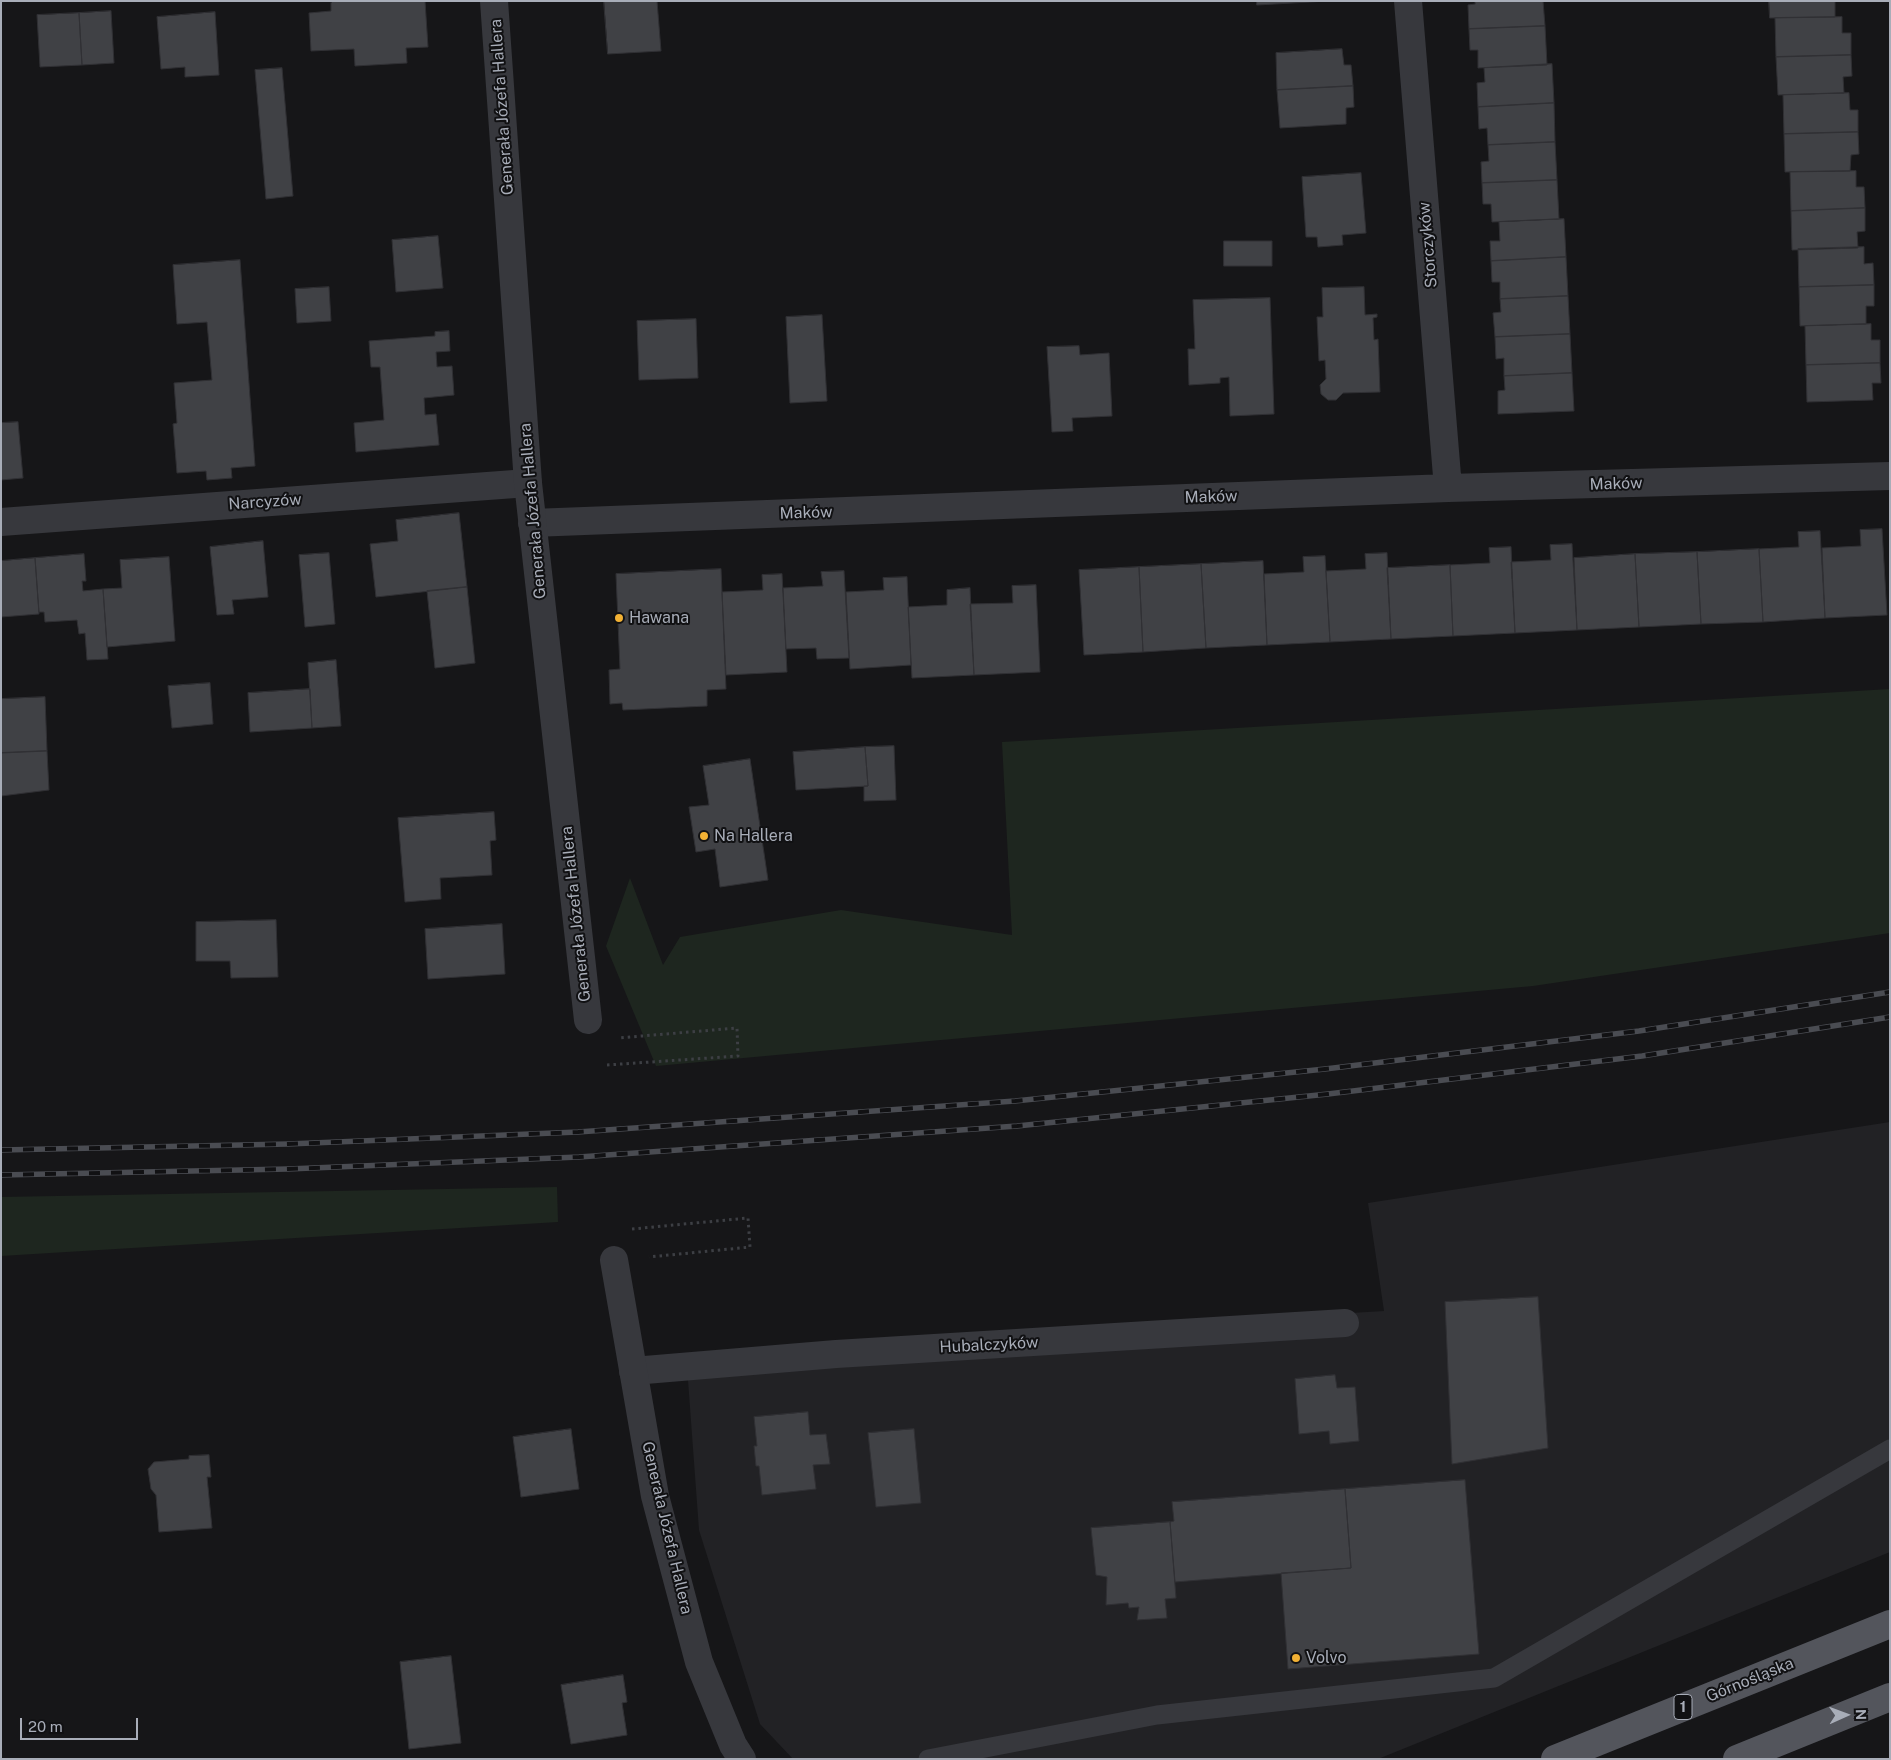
<!DOCTYPE html>
<meta charset="utf-8">
<style>
body{margin:0}
#map{position:relative;width:1891px;height:1760px;overflow:hidden;background:#161618;font-family:"Public Sans",sans-serif}
canvas{display:block}
.frame{position:absolute;inset:0;border:2px solid #a8adb8;pointer-events:none}
.north{position:absolute;left:1821px;top:1690px;width:50px;height:50px;-webkit-text-stroke:4px #111113;paint-order:stroke;rotate:88deg;font-size:14px;font-weight:700;line-height:20px;text-align:center;color:#a8adb8}
.north::after{content:'';display:block;margin:auto;width:18px;height:22px;background:#a8adb8;clip-path:polygon(50% 0,100% 100%,50% 72%,0 100%)}
.scale{position:absolute;left:20px;top:1718px;width:118px;height:22px;box-sizing:border-box;border:2px solid #a8adb8;border-top:0;padding-left:6px;font-size:15px;line-height:18px;white-space:nowrap;color:#a8adb8;-webkit-text-stroke:4px #111113;paint-order:stroke}
</style>
<div id="map">
<canvas width="1891" height="1760"></canvas>
<div class="frame"></div>
<div class="north">N</div>
<div class="scale">20 m</div>
</div>
<script>
const ctx = document.querySelector('canvas').getContext('2d');
ctx.lineJoin = 'round';
function fill(path, color) { ctx.fillStyle = color; ctx.fill(path, 'evenodd'); }
function stroke(path, color, width, dash) { ctx.strokeStyle = color; ctx.lineWidth = width; ctx.lineCap = dash ? 'butt' : 'round'; ctx.setLineDash(dash || []); ctx.stroke(path); }
function write(font, color, halo, rows, align = 'center') {
  ctx.font = font + ' "Public Sans",sans-serif'; ctx.lineWidth = 4; ctx.setLineDash([]); ctx.textBaseline = 'middle'; ctx.strokeStyle = halo; ctx.fillStyle = color; for (const [text, x, y, turn = 0] of rows) {
    ctx.save(); ctx.translate(x, y); ctx.rotate((+turn || 0) * Math.PI / 180); ctx.textAlign = isNaN(turn) ? turn : align; if (halo) ctx.strokeText(text, 0, 0); ctx.fillText(text, 0, 0); ctx.restore();
  }
}
const built = new Path2D(`
 M1890,1122v430l-512,207h-585l-33,-35 -61,-194 -13,-177 698,-42 -16,-108z`);
const green = new Path2D(`
 M1890,689v244l-357,53 -877,80 -50,-120 24,-68 33,87 17,-28 161,-27 171,25 -10,-193z
 M557,1187l1,35 -557,34v-59z`);
const building = new Path2D(`
 M333,1h92l3,46 -22,1 1,15 -52,3 -1,-17 -43,2 -2,-38 22,-2v-8z
 M604,1h53l4,50 -53,3z
 M1257,1h71l-71,4z
 M1475,1h68l2,25 -76,3 -1,-24 7,-1z
 M1769,1h66v16l-65,1z
 M111,11l3,52 -32,2 -3,-52z
 M215,12l4,63 -34,2v-10l-24,2 -4,-52z
 M79,13l3,52 -42,2 -3,-52z
 M1842,17v16h9v22l-75,2 -1,-39z
 M1545,26l2,39 -69,3v-18h-8l-1,-21z
 M1342,49l2,16h7l2,21 -76,4 -1,-37z
 M1851,55l1,21 -9,1 1,16 -66,2 -2,-38z
 M1552,64l2,39 -76,4 -1,-24 8,-1 -1,-14z
 M282,68l11,128 -27,3 -11,-129z
 M1353,86l1,21 -8,1v16l-66,4 -3,-38z
 M1849,93l1,17h8v22l-74,2 -1,-39z
 M1554,103l1,39 -67,3 -1,-17 -8,1 -1,-22z
 M1858,132l1,22 -8,1 -1,16 -65,1 -1,-38z
 M1555,142l2,38 -75,3 -1,-21 8,-1 -1,-16z
 M1856,171v16h8l1,21 -74,3 -1,-39z
 M1361,173l5,60 -24,2 1,10 -25,2 -1,-10h-11l-4,-60z
 M1557,180l2,39 -67,3 -1,-18h-8l-1,-21z
 M1865,208v23l-8,1 1,16 -66,2 -1,-39z
 M1564,219l2,38 -75,4 -1,-20h10l-1,-19z
 M438,236l5,52 -47,4 -4,-52z
 M1224,241h48v25h-48z
 M1864,247v17l9,-1 1,22 -75,2 -1,-38z
 M1566,257l2,39 -68,3v-17h-8l-1,-21z
 M240,260l15,206 -24,2 1,10 -25,2 -1,-9 -29,2 -4,-49 4,-1 -3,-40 38,-3 -5,-58 -30,2 -4,-59z
 M1874,285v21h-8v18l-66,2 -1,-39z
 M329,287l2,34 -34,2 -2,-34z
 M1364,287l1,28 12,-1v3l-4,1 1,22 4,-1 2,53 -37,1 -7,7h-8l-7,-6 -1,-9 6,-6 -1,-19 -6,1 -2,-44h6l-1,-29z
 M1568,296l2,38 -75,3 -2,-24 8,-1 -1,-13z
 M1270,298l4,116 -44,2 -1,-39 -9,1v5l-31,2 -1,-36h7l-2,-49z
 M822,315l5,86 -37,2 -4,-86z
 M696,319l2,59 -59,2 -2,-59z
 M1871,324v16h9v23l-74,2 -1,-39z
 M449,331l1,20 -14,1 1,15 15,-1 2,29 -30,3 1,17 11,-1 3,31 -83,7 -2,-29 30,-3 -4,-53h-9l-2,-26 66,-5v-4z
 M1570,334l2,39 -68,3v-18l-8,1 -1,-22z
 M1079,346l1,9 29,-2 3,63 -40,2 1,13 -21,1 -5,-85z
 M1880,363l1,20h-9l1,17 -66,2 -1,-37z
 M1572,373l2,38 -76,3v-23l7,-1 -1,-14z
 M18,422l5,56 -22,2v-57z
 M459,513l8,74 -91,10 -6,-53 28,-3 -2,-21z
 M1882,529l5,86 -62,3 -3,-70 39,-2 -1,-16z
 M1820,531l5,87 -62,4 -4,-73 40,-2 -1,-15z
 M263,541l5,56 -36,3 2,14 -17,1 -7,-68z
 M1572,544l5,86 -62,3 -4,-71 40,-2 -1,-15z
 M1511,547l4,86 -62,3 -3,-71 40,-2 -1,-15z
 M1759,549l4,73 -62,2 -4,-72z
 M1697,552l4,72 -62,3 -4,-73z
 M329,553l6,71 -30,3 -6,-72z
 M1387,553l4,86 -61,3 -4,-71 40,-2 -1,-15z
 M84,554l2,27h-4l1,10 20,-2 5,70 -21,1 -2,-27 -6,1 -2,-14 -32,2 -1,-10h-5l-4,-54z
 M1635,554l4,73 -62,3 -3,-72z
 M1325,556l5,86 -63,3 -3,-71 40,-2 -1,-15z
 M169,557l6,84 -68,6 -4,-58 19,-1 -2,-28z
 M35,558l4,56 -38,3v-56z
 M1263,561l4,84 -61,3 -5,-84z
 M1201,564l5,84 -63,4 -4,-85z
 M1450,565l3,71 -62,3 -4,-71z
 M1139,567l4,85 -59,3 -5,-85z
 M721,569l5,120 -19,1v16l-84,4 -1,-7 -12,1 -1,-34 11,-1 -4,-95z
 M844,571l5,87 -32,1 -1,-11 -30,1 -3,-61 40,-2 -2,-14z
 M782,574l5,98 -61,3 -4,-83 41,-2 -1,-15z
 M907,577l4,88 -61,4 -4,-77 38,-2 -1,-12z
 M1036,585l4,87 -66,3 -4,-71 43,-1 -1,-17z
 M467,587l8,76 -40,5 -8,-77z
 M970,588l4,87 -62,3 -4,-71 39,-2v-15z
 M336,660l5,66 -29,2 -4,-65z
 M210,683l3,41 -41,4 -4,-42z
 M310,689l2,39 -62,4 -2,-39z
 M45,697l2,54 -46,2v-54z
 M894,746l2,54 -32,1v-15h4l-3,-39z
 M865,747l3,39 -72,4 -3,-38z
 M47,751l2,39 -48,6v-43z
 M750,759l18,121 -48,7 -5,-38 -19,3 -7,-45 20,-2 -6,-39z
 M494,812l2,28 -6,1 2,34 -52,3 1,21 -36,3 -7,-84z
 M276,920l2,57 -47,1 -1,-17h-34v-39z
 M502,924l3,50 -77,5 -3,-50z
 M1538,1297l10,151 -96,16 -7,-162z
 M1335,1375l2,13 18,-1 4,54 -29,3 -1,-13 -30,3 -4,-55z
 M808,1412l2,23 16,-1 4,30 -17,1 3,24 -54,6 -3,-29h-3l-2,-20h3l-3,-29z
 M571,1429l8,60 -58,8 -8,-60z
 M914,1429l7,74 -45,4 -8,-74z
 M209,1455l2,22h-4l5,51 -53,4 -3,-37 -5,-6 -3,-20 6,-7 35,-3v-3z
 M1465,1480l14,174 -191,15 -7,-96 70,-5 -6,-79z
 M1345,1489l6,79 -176,14 -5,-60 4,-1 -2,-19z
 M1170,1522l6,76 -11,1 2,19 -30,2 2,-13 -10,1 -1,-5 -22,2 1,-28 -11,-2 -5,-47z
 M451,1656l10,87 -52,6 -9,-87z
 M623,1675l4,27 -5,1 5,32 -56,9 -10,-59z`);
const path = new Path2D(`
 M607,1065l131,-9 -1,-28 -119,10
 M632,1229l116,-11 2,29 -101,10`);
const service = new Path2D(`
 M928,1759l229,-44 337,-37 396,-229`);
const minor = new Path2D(`
 M1408,1l40,487
 M1,522l527,-39
 M532,523l916,-35 442,-12
 M633,1371l203,-17 509,-31`);
const tertiary = new Path2D(`
 M494,1l34,482 60,537
 M614,1260l41,236 44,166 34,83 9,14`);
const primary = new Path2D(`
 M1555,1759l335,-135
 M1737,1759l153,-62`);
const rail = new Path2D(`
 M1,1150l287,-6 290,-12 437,-31 310,-32 314,-38 251,-39
 M1,1175l287,-6 291,-12 438,-31 311,-32 314,-38 248,-39`);
const markers = [
 [619,618,5,"#f2b134"],
 [704,836,5,"#f2b134"],
 [1296,1658,5,"#f2b134"]
];
const shields = [
 [1683,1707,18]
];
const shieldNames = [
 ["1",1683,1707]
];
const streetNames = [
 ["Generała Józefa Hallera",502,107,-94],
 ["Storczyków",1428,245,-95],
 ["Maków",1616,484,-2],
 ["Maków",1211,497,-2],
 ["Narcyzów",265,502,-4],
 ["Generała Józefa Hallera",533,511,-95],
 ["Maków",806,513,-2],
 ["Generała Józefa Hallera",576,914,-96],
 ["Hubalczyków",989,1345,-3],
 ["Generała Józefa Hallera",667,1528,77],
 ["Górnośląska",1750,1680,-22]
];
const poiNames = [
 ["Hawana",629,618],
 ["Na Hallera",714,836],
 ["Volvo",1306,1658]
];
fill(built, '#222225');
fill(green, '#1e261f');
fill(building, '#404145');
stroke(building, '#303034', 1);
stroke(path, '#3d3f44', 3, [2.5, 4]);
stroke(service, '#37383d', 19);
stroke(minor, '#37383d', 28);
stroke(tertiary, '#37383d', 28);
stroke(primary, '#53555c', 28);
stroke(rail, '#4a4c52', 5.5);
stroke(rail, '#111113', 4, [11]);
for (const [x, y, r, color] of markers) { const dot = new Path2D(); dot.arc(x, y, r, 0, 2 * Math.PI); ctx.fillStyle = color; ctx.fill(dot); stroke(dot, '#111113', 2); }
for (const [x, y, w] of shields) { const box = new Path2D(); box.roundRect(x - w / 2, y - 12.5, w, 25, 4); ctx.fillStyle = '#111113'; ctx.fill(box); stroke(box, '#a8adb8', 1); }
write('bold 15px', '#a8adb8', null, shieldNames);
write('16px', '#a8adb8', '#111113', streetNames);
write('16px', '#a8adb8', '#111113', poiNames, 'left');
</script>
